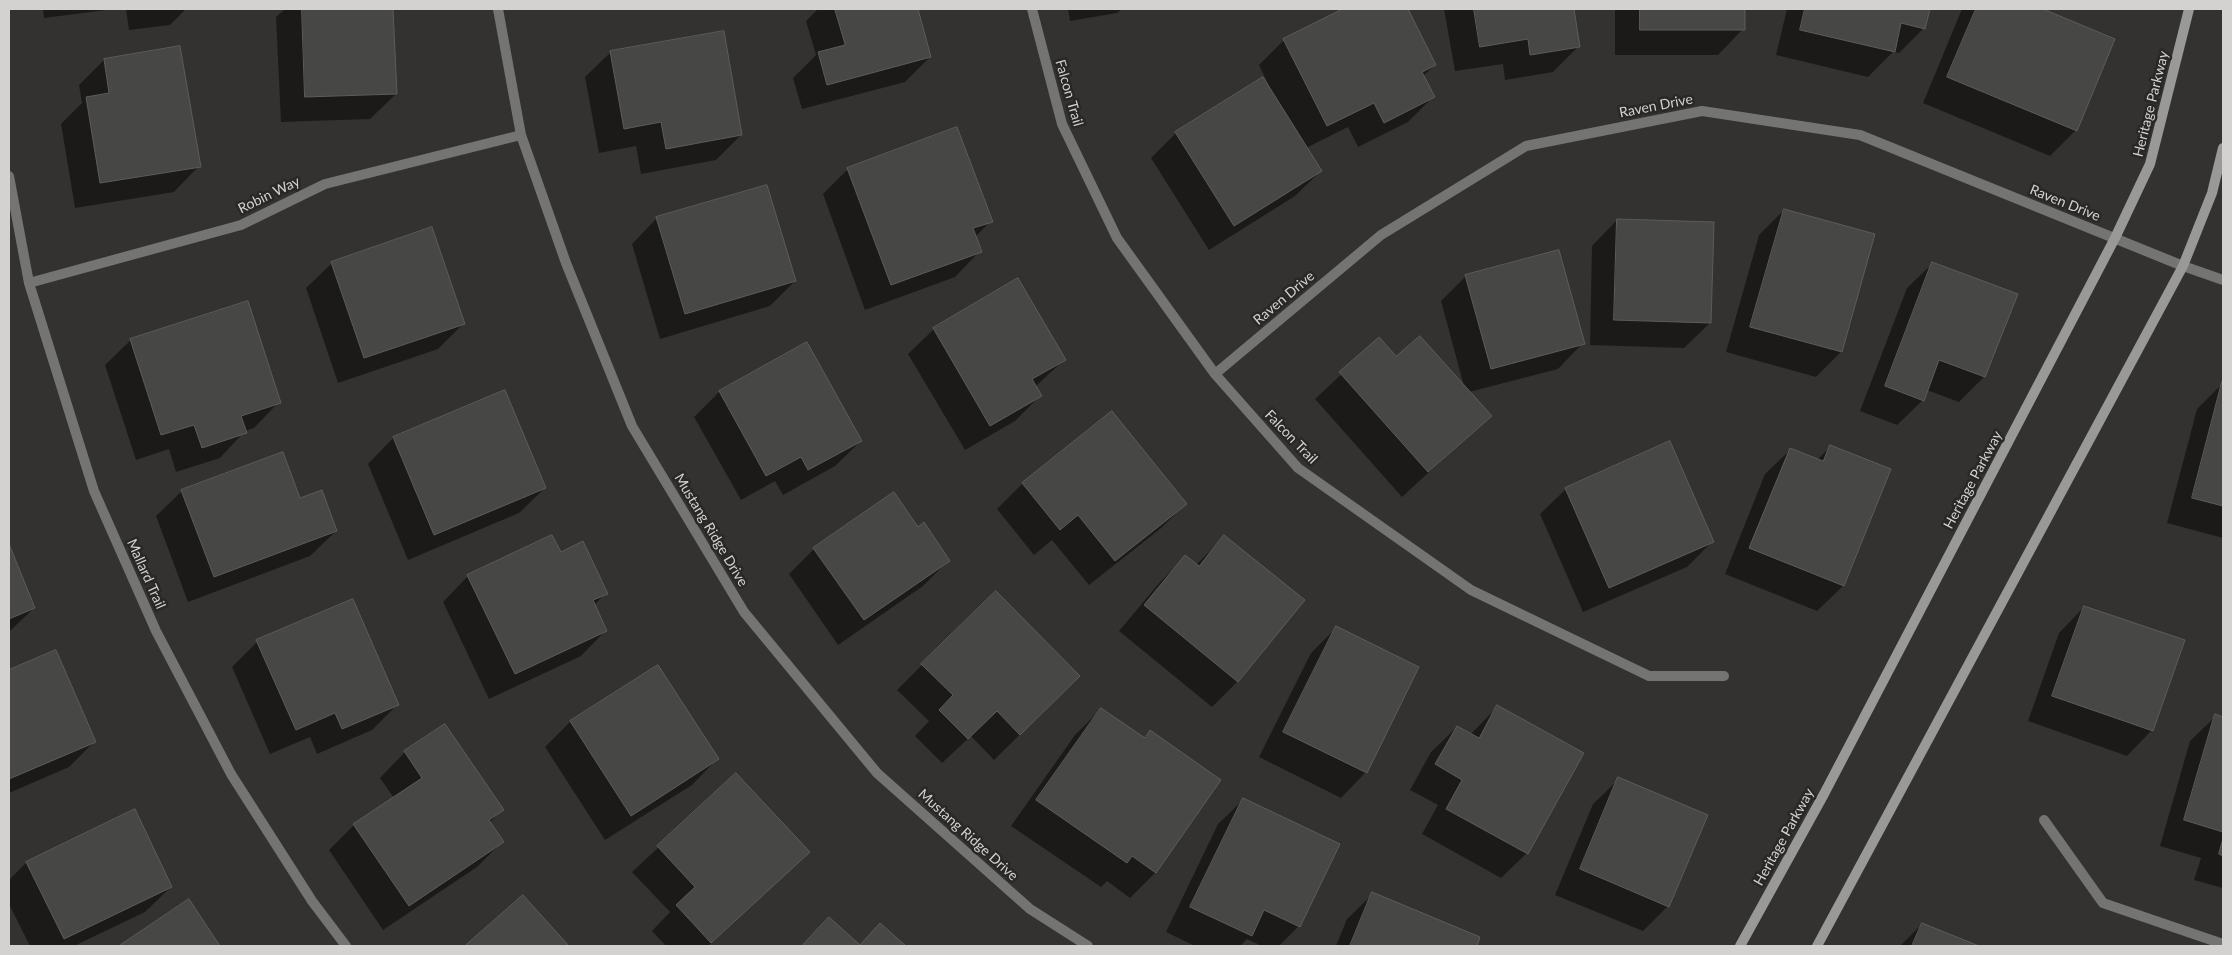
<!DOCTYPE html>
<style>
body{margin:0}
#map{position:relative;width:2232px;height:955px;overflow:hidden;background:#333230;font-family:Lato,sans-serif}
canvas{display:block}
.frame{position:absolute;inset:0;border:10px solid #d3d2d1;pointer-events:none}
</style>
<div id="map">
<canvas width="2232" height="955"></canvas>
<div class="frame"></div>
</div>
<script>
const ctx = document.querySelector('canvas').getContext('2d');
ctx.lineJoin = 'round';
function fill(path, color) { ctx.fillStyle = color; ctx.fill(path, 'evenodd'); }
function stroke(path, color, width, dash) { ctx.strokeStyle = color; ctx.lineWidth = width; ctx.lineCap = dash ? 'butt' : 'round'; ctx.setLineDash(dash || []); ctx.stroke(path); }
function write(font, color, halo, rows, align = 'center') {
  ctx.font = font + ' Lato,sans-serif'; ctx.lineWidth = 5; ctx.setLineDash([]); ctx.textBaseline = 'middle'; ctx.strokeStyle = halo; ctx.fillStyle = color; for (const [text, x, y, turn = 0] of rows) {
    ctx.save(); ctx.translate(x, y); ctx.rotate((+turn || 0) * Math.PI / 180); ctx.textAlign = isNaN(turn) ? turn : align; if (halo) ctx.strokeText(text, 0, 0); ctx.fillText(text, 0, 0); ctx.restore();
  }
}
const shadow = new Path2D(`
 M43,9h71l-70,9z
 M126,9h60l-16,16 -41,5z
 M285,9h107l4,85 -26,25 -89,3 -5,-105z
 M818,9h99l13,48 -25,25 -103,27 -9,-31 23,-23 -10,-34z
 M1068,9h54l-5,4 -47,8z
 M1345,9h62l28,56 -12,11 10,21 -25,25 -50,25 -10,-20 -42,21 15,23 -26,25 -86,54 -58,-92 25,-25 93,-47 -10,-21 25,-25z
 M1444,9h128l7,37 -26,26 -48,8 -2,-16 -48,7z
 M1615,9h128v20l-25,26h-103z
 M1787,9h142l-5,19 -25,25 -6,-1 -25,25 -92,-22z
 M1962,9h77l75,30 -38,91 -26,26 -127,-53z
 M179,47l20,119 -25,26 -99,16 -14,-84 21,-21 -3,-18 25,-25z
 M611,52l130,83 -25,25 -75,14 -5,-28 -37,7 -14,-76z
 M848,169l143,52 -16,16 5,14 -25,26 -90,33 -42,-116z
 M1784,210l57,142 -25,25 -90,-25 33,-117z
 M657,218l138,63 -25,25 -110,33 -28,-95z
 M1617,220l93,103 -26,25 -94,-3 2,-99z
 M332,263l131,61 -25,25 -100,34 -32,-95z
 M1933,263l51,114 -25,25 -32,-12 -4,10 -26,25 -37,-14 47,-123z
 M1466,276l117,67 -25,26 -89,23 21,24 -88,81 -87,-98 64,-60 17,19 68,28 -23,-85z
 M934,329l130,31 -29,27 5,9 -25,25 -50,29 -57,-96z
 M131,340l148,62 -25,26 -9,3 -25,27 -44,14 -7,-23 -33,11 -31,-95z
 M806,343l55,98 -26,25 -52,29 -8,-14 -34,19 -47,-83 25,-25z
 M2222,384h1v154l-56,-15 30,-114z
 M505,392l40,96 -26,25 -111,47 -40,-96 25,-26z
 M1112,412l74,92 -26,25 -71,56 -37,-45 -18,15 -37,-46 25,-25z
 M1831,446l59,24 -47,116 -26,25 -92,-37 40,-100 26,-25 26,11z
 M1566,489l146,53 -25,25 -104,45 -43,-98z
 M182,491l118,9 36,31 -26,25 -122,46 -32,-86z
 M918,528l30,33 -25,25 -85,59 -49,-71 25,-25z
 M1224,537l79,64 -66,81 -25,25 -93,-76 41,-49 25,-25 11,8z
 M9,547l25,61 -25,24z
 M560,553l46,40 -12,12 12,25 -25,26 -92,43 -46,-97 25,-26z
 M2084,607l68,123 -25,26 -99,-35 31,-88z
 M1336,628l30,144 -25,26 -82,-41 52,-104z
 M257,642l140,63 -25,25 -55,24 -7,-17 -40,17 -38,-87z
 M56,651l39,90 -26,26 -60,26v-121z
 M922,665l157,11 -85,84 -23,-24 -29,27 -27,-27 14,-15 -32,-31z
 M1497,707l30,146 -26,25 -79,-44 16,-29 -28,-15 21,-38 26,-25 13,8z
 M1101,709l42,30 7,-7 70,48 -65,93 -25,25 -23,-17 -6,6 -90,-61 64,-91z
 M2216,716l7,2v170l-29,-8 7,-22 -41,-12 30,-105z
 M570,722l147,37 -25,26 -87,55 -60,-93z
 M445,725l57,85 -13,13 13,19 -25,25 -94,63 -54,-80 25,-25 40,-27 -14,-20 25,-26z
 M736,775l72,77 -100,94h-42l-14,-15 18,-19 -38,-40z
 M1619,779l49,127 -25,25 -88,-36 38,-91z
 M1244,799l55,127 -20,20h-17l-15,-7 -7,7h-45l-29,-14 52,-108z
 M26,863l145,24 -26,25 -71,34h-44l-21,-42v-24z
 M1373,894l106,44 -4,8h-139l11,-27z
 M523,897l44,49h-100z
 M188,901l31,45h-98z
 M829,919l30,27 21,-22 24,22h-102z
 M1922,924l53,22h-75z`);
const building = new Path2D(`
 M302,9h91l4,85 -92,3z
 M835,9h83l13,48 -104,28 -9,-33 27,-7z
 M1343,9h65l28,56 -14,7 13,25 -51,26 -10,-20 -47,23 -44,-87z
 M1474,9h100l6,38 -50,8 -2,-16 -48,8z
 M1640,9h105v21h-105z
 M1805,9h125l-5,20 -24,-6 -6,29 -95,-22z
 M1976,9h67l72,30 -38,92 -130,-54z
 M724,31l18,104 -76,14 -5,-27 -37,7 -14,-78z
 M180,46l21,121 -101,16 -14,-86 23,-4 -5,-34z
 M1263,77l59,94 -88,55 -59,-94z
 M957,127l36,95 -20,6 9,24 -91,33 -44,-117z
 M767,185l29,96 -111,33 -29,-97z
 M1784,209l91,25 -33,118 -92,-25z
 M1617,219l97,3 -3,101 -97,-3z
 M432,227l33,97 -101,34 -33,-96z
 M1559,250l26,94 -94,25 -26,-94z
 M1932,262l86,32 -33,83 -46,-17 -15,41 -39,-15z
 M1018,278l48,82 -34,19 10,17 -52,30 -57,-98z
 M248,301l33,102 -40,13 6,17 -45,15 -8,-23 -33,10 -31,-96z
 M1420,336l72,80 -64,56 -89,-100 40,-35 17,19z
 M807,342l55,99 -54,29 -7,-13 -35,19 -47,-85z
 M2222,382l1,1v123l-31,-8z
 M505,390l41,98 -112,47 -41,-98z
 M1112,411l75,93 -72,57 -37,-46 -18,15 -38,-47z
 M1670,441l44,101 -105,46 -44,-100z
 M1830,445l61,24 -47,117 -95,-38 41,-100 33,13z
 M283,452l17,46 22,-8 15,41 -123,46 -33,-87z
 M894,492l24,35 6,-5 26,39 -86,59 -51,-72z
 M552,535l9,17 22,-11 25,53 -15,6 14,31 -92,43 -48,-99z
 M1224,535l81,65 -67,82 -94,-77 41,-50 14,11z
 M9,544l26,64 -26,11z
 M996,591l84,85 -60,59 -23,-24 -29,28 -29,-29 14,-15 -32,-31z
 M353,599l46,106 -57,24 -7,-16 -39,17 -40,-90z
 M2084,606l101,34 -32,91 -101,-35z
 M1336,626l83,41 -52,106 -84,-41z
 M56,650l40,92 -87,37v-109z
 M658,665l61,94 -88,57 -61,-95z
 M1497,705l87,48 -56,101 -82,-45 16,-29 -27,-16 22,-38 22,12z
 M1101,708l44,30 5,-8 71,50 -65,93 -24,-17 -5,7 -91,-63z
 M2215,714l8,3v115l-39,-12z
 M445,724l59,86 -15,10 15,22 -95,64 -56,-82 69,-46 -18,-27z
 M736,773l74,79 -99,91 -35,-38 19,-18 -38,-41z
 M1618,777l90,38 -39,92 -89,-38z
 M1243,798l97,46 -40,83 -36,-17 -12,26 -62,-29z
 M135,809l37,78 -108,52 -38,-77z
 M2223,839v17l-4,-2z
 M1372,892l108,45 -3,9h-127z
 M523,895l46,51h-104z
 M189,899l31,47h-101z
 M829,917l31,28 20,-22 26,23h-104z
 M1922,923l57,23h-67z`);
const minor = new Path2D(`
 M498,9l23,126 45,128 66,163 112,186 133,161 153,136 58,37
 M1032,9l30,115 55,114 98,136 83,94 173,122 178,86h75
 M9,176l20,107 65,208 62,140 75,143 81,127 34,45
 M29,283l212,-58 84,-41 196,-49
 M1215,374l166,-139 145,-89 176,-35 158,24 323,131 40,14
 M2044,820l59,83 120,41`);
const secondary = new Path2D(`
 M1740,946l84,-152 291,-556 35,-74 39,-155
 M1817,946l366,-680 29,-73 11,-45`);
const streetNames = [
 ["Falcon Trail",1069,93,74],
 ["Heritage Parkway",2151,104,-76],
 ["Raven Drive",1656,106,-11],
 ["Robin Way",269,195,-26],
 ["Raven Drive",2065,203,22],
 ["Raven Drive",1284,298,-40],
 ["Falcon Trail",1291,437,46],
 ["Heritage Parkway",1973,480,-62],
 ["Mustang Ridge Drive",711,530,59],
 ["Mallard Trail",146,574,66],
 ["Mustang Ridge Drive",968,835,42],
 ["Heritage Parkway",1784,837,-61]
];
fill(shadow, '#0007');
fill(building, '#474745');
stroke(building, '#5c5c59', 1);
stroke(minor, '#747473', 10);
stroke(secondary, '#999997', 10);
write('14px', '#d3d2d1', '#292826', streetNames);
</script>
